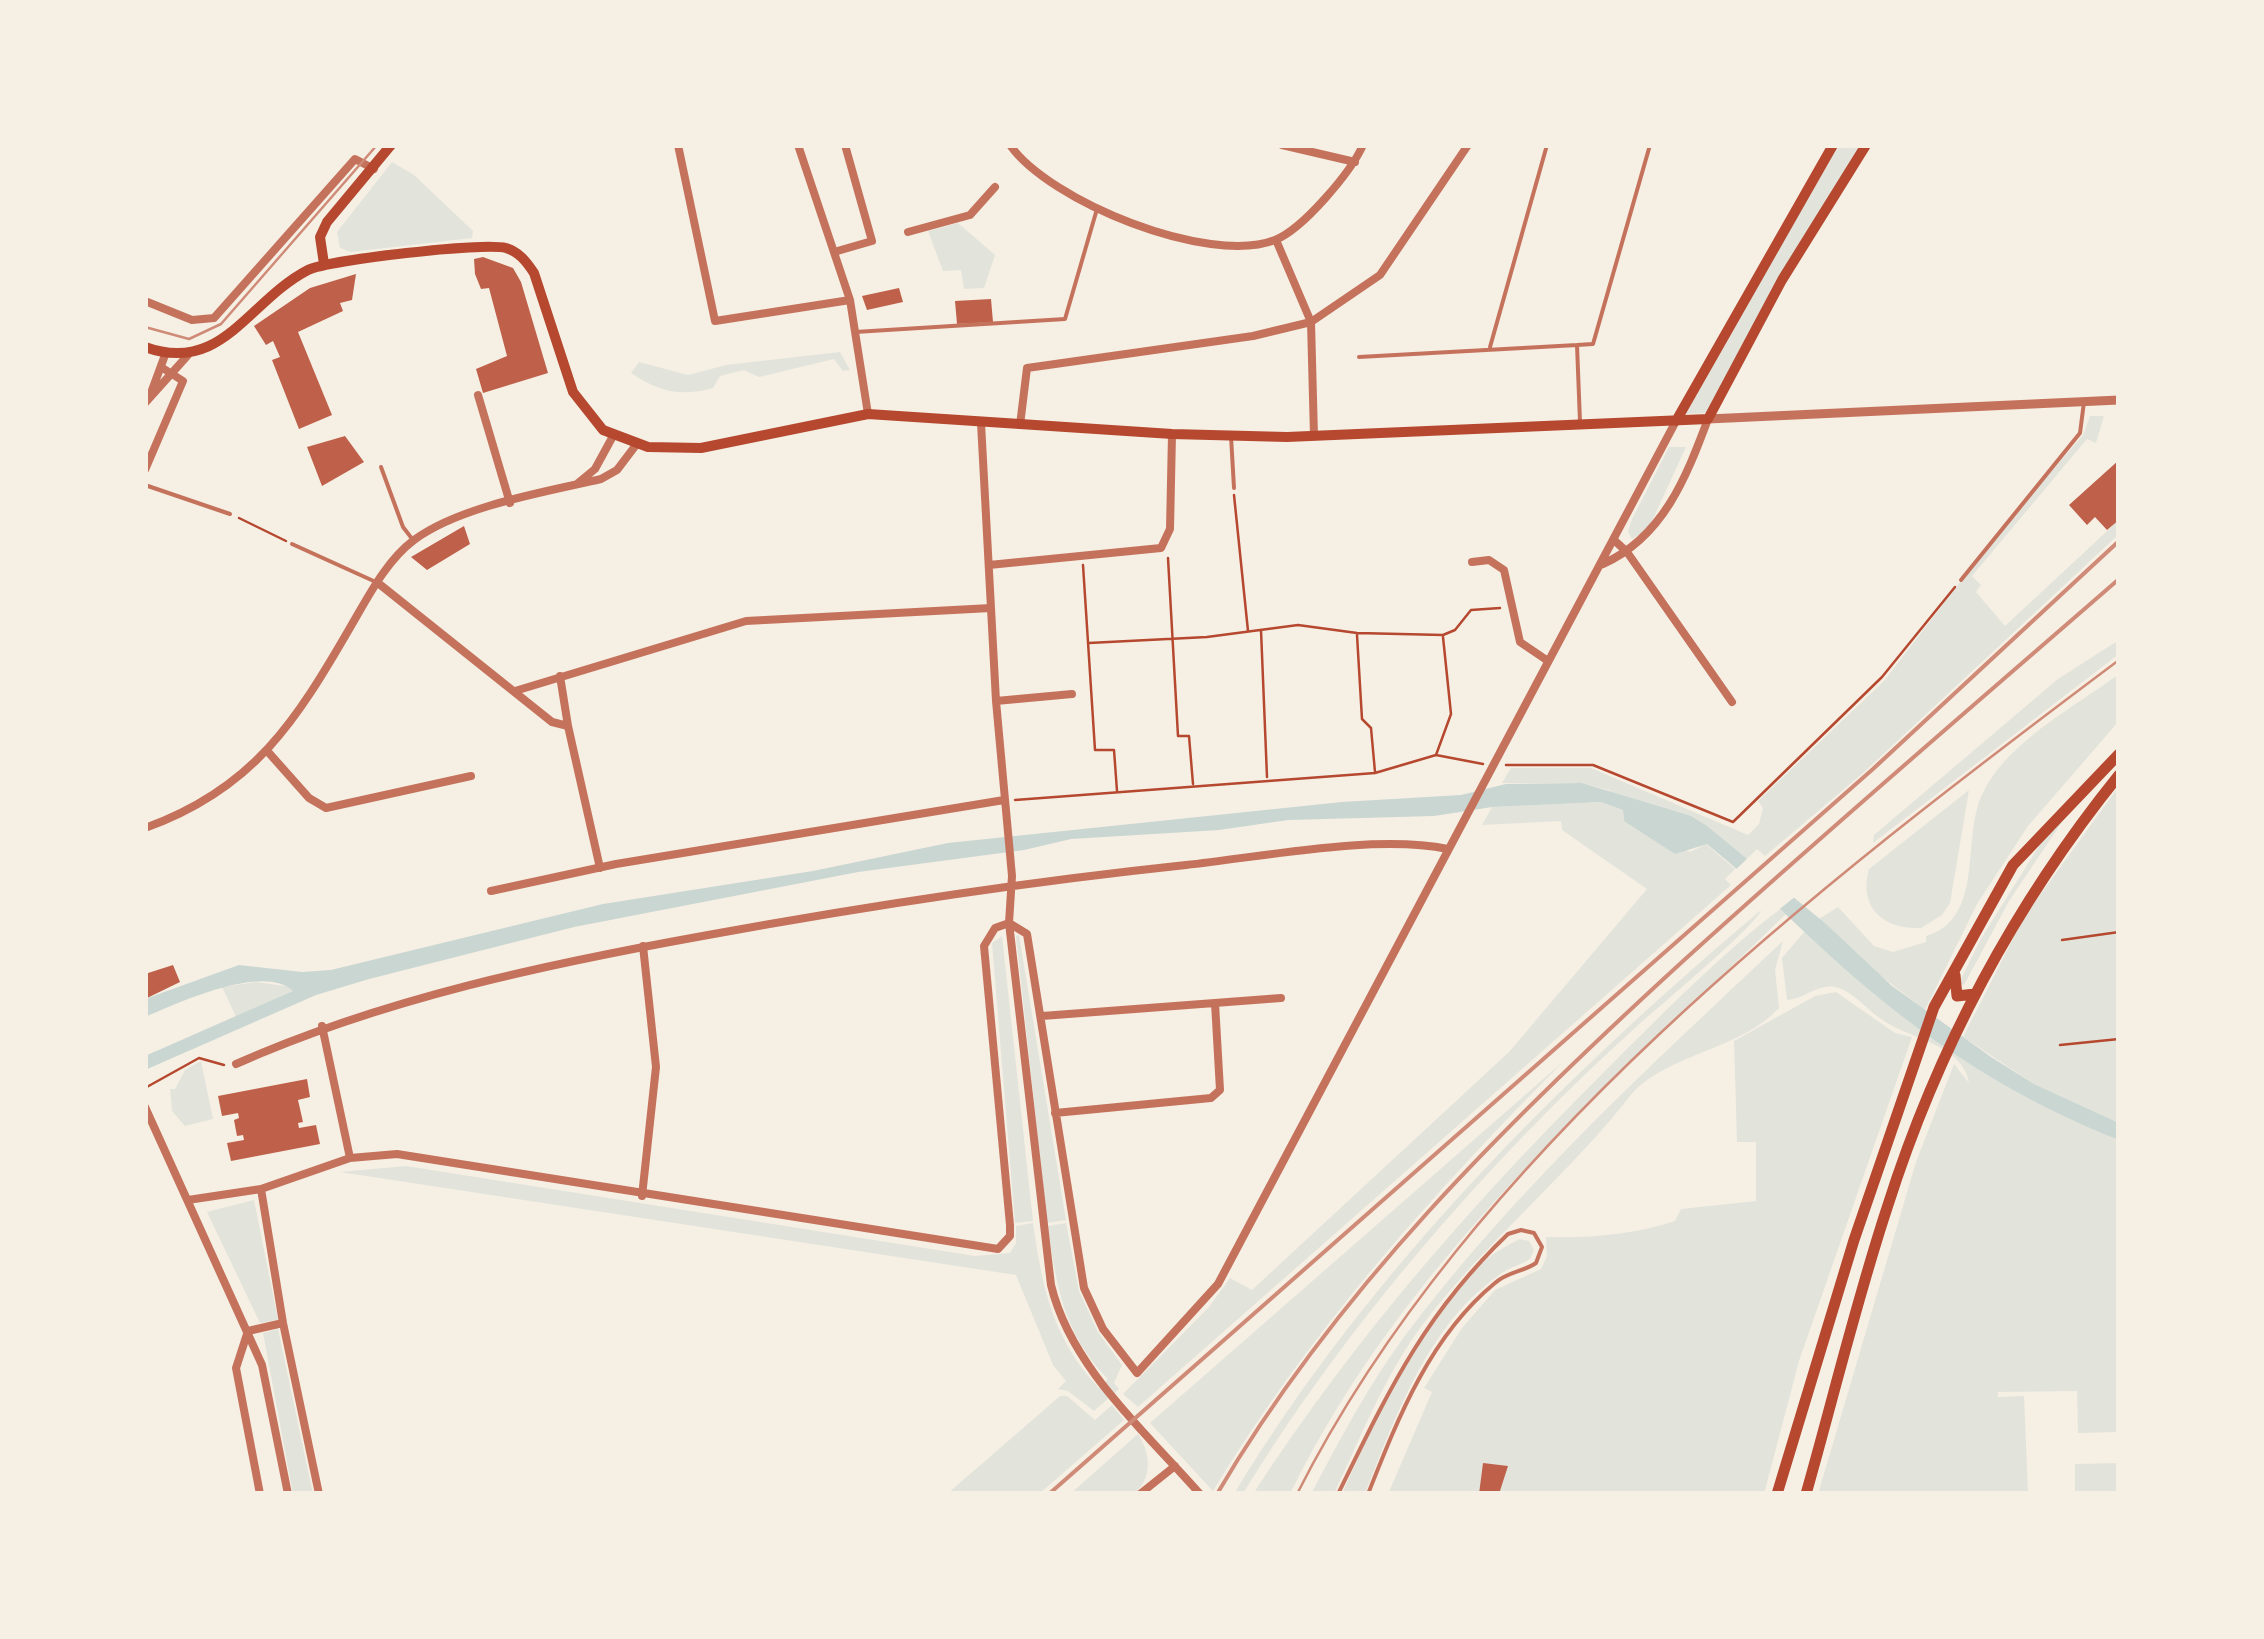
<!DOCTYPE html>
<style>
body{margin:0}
#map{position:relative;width:2264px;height:1639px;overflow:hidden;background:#f6efe4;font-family:"PT Sans Narrow",sans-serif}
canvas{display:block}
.frame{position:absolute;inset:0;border:148px solid #f6efe4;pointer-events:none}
</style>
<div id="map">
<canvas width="2264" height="1639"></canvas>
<div class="frame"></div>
</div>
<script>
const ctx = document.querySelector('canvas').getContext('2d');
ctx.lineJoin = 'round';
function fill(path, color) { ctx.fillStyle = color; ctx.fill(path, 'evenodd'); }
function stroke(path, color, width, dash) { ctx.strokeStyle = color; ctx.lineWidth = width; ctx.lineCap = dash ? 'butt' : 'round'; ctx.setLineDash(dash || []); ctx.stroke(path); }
const green = new Path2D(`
 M1835,145h28l-155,268 -24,1z
 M392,162l22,13 59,56 -1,7 -121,14 -11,-4 -3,-16z
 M958,223l37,32 -11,33 -20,1 -3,-19 -18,1 -15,-40z
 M840,352l10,18 -7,1 -9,-12 -75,18 -15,-7 -24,6 -7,12c-32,9 -54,4 -82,-15l8,-11 49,13 38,-10z
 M2090,416h14l-8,27 -9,-4 -115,137 9,9 -5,7 29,34 114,-106v14l-256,239 -98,83 -8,-7 -12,12 -137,-71 -26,-7h-80l9,-15h80l157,67 11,-11 4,-16 -5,-7 126,-120 113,-147 86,-99z
 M1669,447h17l-38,83 -16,9 -4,-7 4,-13z
 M2119,640v14l-246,189 1,-8 184,-156z
 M2119,674v47l-91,105 -51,78 -52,106 -57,-44 -49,-47 19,-12 36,39 19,6 33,-10v-6c54,-16 39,-84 51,-127 17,-61 94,-99 142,-135z
 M2119,786v337l-85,-39 -71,-47 61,-120z
 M1969,790l-19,113 -8,12 -21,13c-38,2 -63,-21 -52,-59z
 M1601,802l22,8 1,11 66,31 16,-8 29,25 -10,10 6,6 -593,522 -15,-13 86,-87 21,-29 22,12 257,-238 138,-163 -85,-59 -1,-9 -79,4 10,-18z
 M2056,819l6,3 -53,79 -45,84 -5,-2 23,-46z
 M1780,909l6,5c-185,179 -381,345 -496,580h-37c102,-157 222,-294 354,-425 55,-55 112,-113 173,-160z
 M1761,910c-5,16 -104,98 -126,118 -145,131 -291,299 -392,466h-9c136,-225 327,-415 527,-584z
 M1805,931c93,88 194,163 314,209v292l-41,1 -1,-42 -79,1v5l26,-1 4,96 -210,2 98,-332 38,-98 15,19c-6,-38 -58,-44 -85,-62 -15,-9 -28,-27 -45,-33 -18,-7 -35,11 -52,12l-5,-42z
 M1019,935l47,285 -19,3 -31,-287z
 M1002,936l31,285 -18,2 -23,-280z
 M1783,941l-8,29 4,38c-38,41 -104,44 -145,83 -64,83 -147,149 -211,233 -38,51 -62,112 -89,170h-23c28,-53 57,-108 93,-157 111,-148 245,-270 379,-396z
 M256,982l36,5 1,4 -57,26 -14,-30z
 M1836,992l59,41 17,4 -113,324 -35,133h-376l44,-102 -8,-4 38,-60 33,-38 46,-21 6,-13 -1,-19c44,1 87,-2 129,-16l6,-12 75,-8v-59h-19l-3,-101 81,-45z
 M201,1061l12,58 -28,7 -13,-15 -2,-22h5l10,-19z
 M1564,1061c-134,135 -252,267 -351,430l-63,-68z
 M406,1166l569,90 35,-3 6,-10v-17l17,-3c9,64 20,117 66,165l9,-9c-44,-44 -52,-94 -60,-153l18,-3 13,68 19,41 24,33 -8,18 5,6 -25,22 -26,-20 -10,-2 8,-8 -13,-16 -37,-90 -676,-103z
 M254,1200l24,120 -18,3 -53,-111z
 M1520,1239l9,2 5,9 -4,9c-9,6 -20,8 -28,14 -73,49 -106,142 -137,221h-23c38,-82 90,-216 178,-255z
 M278,1329l35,165h-20l-30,-161z
 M1060,1396h7l28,24 17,-15 12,15 -85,74h-92z
 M1138,1434c13,21 15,43 -4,60h-64z
 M2119,1463v29l-44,2v-30z`);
const water = new Path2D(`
 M1582,783l109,33 16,10 119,98 66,62 99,71 43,27 85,39v17c-98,-38 -185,-94 -265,-163 -50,-43 -96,-92 -147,-133l-32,10 -51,-33 -1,-11 -22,-8 -109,5 -58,9 -146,4 -69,10 -148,9 -47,11 -166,22 -284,55 -205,52 -53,16 -171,75v-14l148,-65c-30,-28 -115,12 -148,26v-18l94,-34 63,7 29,-2 272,-66 210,-33 135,-28 394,-41 119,-7 45,-11z`);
const pier = new Path2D(`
 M1749,857l47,39 -20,16 -44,-39z`);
const building = new Path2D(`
 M483,257l30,11 8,14 27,91 -65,20 -7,-24 31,-13 -18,-68 -8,1 -6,-15 -1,-15z
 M356,274l-4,26 -12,3 3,8 -45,21 34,83 -33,14 -27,-69 8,-3 -7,-16 -7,4 -12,-19 56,-38z
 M899,288l4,14 -36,8 -5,-14z
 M991,299l2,23 -36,2 -2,-23z
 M345,436l19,26 -42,24 -15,-39z
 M2119,460v60l-12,10 -12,-13 -8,8 -18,-20z
 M464,526l6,18 -43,26 -16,-13z
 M173,965l7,17 -35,17v-25z
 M307,1079l3,18 -12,3 5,22 -5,1 1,5 17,-3 4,19 -89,17 -4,-18 17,-3 -1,-5 -6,1 -3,-16 5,-2 -1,-5 -16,3 -4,-20z
 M1483,1463l25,3 -9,28h-20z`);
const path = new Path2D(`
 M1234,495l14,136
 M239,518l47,23
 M1168,558l10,178h11l4,48
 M1083,565l12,185h19l3,41
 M1261,630l6,147
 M1357,635l5,84 9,9 4,44
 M1089,643l118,-6 91,-12 59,8 86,2 12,-5 16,-20 29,-2
 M1436,755l15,-41 -8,-77
 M1506,765h87l140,57 149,-145 73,-90
 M1015,800l360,-27 61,-18 47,9
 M2062,940l57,-8
 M2060,1045l59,-6
 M145,1088l54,-30 25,7`);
const service = new Path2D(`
 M855,332l210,-13 32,-110
 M1490,347l57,-202
 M1359,357l218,-12
 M1580,422l-3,-77 16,-1 57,-199
 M1231,436l3,52
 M381,467l22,60 10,13
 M145,485l85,29
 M292,544l86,39
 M1961,580l119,-147 4,-31
 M1338,1494c50,-102 86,-180 170,-260l13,-4 13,3 8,14 -6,16c-13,9 -29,9 -41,20 -65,53 -97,135 -127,211`);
const minor = new Path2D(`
 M678,145l37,176 135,-21
 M798,145l52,155 18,114
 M1010,145c39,56 198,121 265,95 28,-11 76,-68 88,-95
 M1282,145l73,17
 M908,232l62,-17 25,-28
 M1276,240l35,82 3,114
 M834,252l38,-11 -27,-96
 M145,301l47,19 22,-2 141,-159 19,10
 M151,393l14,-38
 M478,395l32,108
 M145,403l43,-48
 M981,423l15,278 16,175 -3,47 42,362c20,83 94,146 149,209
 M1020,425l7,-57 226,-32 58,-14 69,-47 88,-130
 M145,470l38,-89 -22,-14
 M578,483l17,-14 18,-33
 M1614,540l13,12 105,150
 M1472,562l17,-2 15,10 16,72 28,19
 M1603,564c60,-27 83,-86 105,-145
 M989,565l172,-17 9,-19 2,-95
 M378,583l174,139 16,4 32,142
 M560,676l8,50
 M515,691l231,-70 245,-13
 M996,701l76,-7
 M269,753l40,45 17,10 145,-32
 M145,828c109,-39 151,-107 206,-202 17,-29 35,-65 63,-86 46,-34 131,-48 187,-61l16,-9 19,-25
 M491,891l125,-27 388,-64
 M1009,923l18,11 57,354 19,41 34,44 81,-89 458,-863
 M1042,1016l239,-18
 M322,1026l28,132
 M236,1064c149,-66 311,-100 472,-129 159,-29 317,-53 478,-70 77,-8 188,-31 262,-16
 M145,1107l117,258 26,129
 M1055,1113l156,-15 9,-8 -5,-87
 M261,1189l22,134 36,171
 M642,1196l14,-129 -13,-121
 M188,1200l73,-11 89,-31 47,-4 601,95 12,-13v-11l-26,-279 11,-18 14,-5
 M248,1331l-12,37 24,126
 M248,1331l35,-8
 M1140,1494l35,-28`);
const tertiary = new Path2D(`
 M1708,419l411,-19`);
const secondary = new Path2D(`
 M324,264l-4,-27 7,-15 64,-77
 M145,347c77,28 103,-46 163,-77 20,-10 176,-28 198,-22 13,4 20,13 28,25l39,119 30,38 45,17 53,1 167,-34 304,20 115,3 421,-18 74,-139 84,-135
 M1676,421l157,-276`);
const primary = new Path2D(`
 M1955,975l2,21 18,-2
 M1777,1494l77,-254 80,-233 79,-142 106,-111
 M1806,1494c27,-95 50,-192 81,-286 50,-158 128,-304 232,-433`);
const tram = new Path2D(`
 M145,327l44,12 32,-15 156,-179
 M1297,1494c172,-341 522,-609 822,-834`);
const rail = new Path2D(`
 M1049,1494l824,-725 246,-228
 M1217,1494c120,-205 291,-373 465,-532 143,-130 291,-256 437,-383`);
fill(green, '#e2e4dc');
fill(water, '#c9d6d2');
fill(pier, '#f6efe4');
fill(building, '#bf614a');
stroke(path, '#b5482f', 2.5);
stroke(service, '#c5725c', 4);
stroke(minor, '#c5725c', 8);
stroke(tertiary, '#c5725c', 9);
stroke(secondary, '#b5482f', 10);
stroke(primary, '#b5482f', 11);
stroke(tram, '#cf8b77', 2.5);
stroke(rail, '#cf8b77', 4);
</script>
